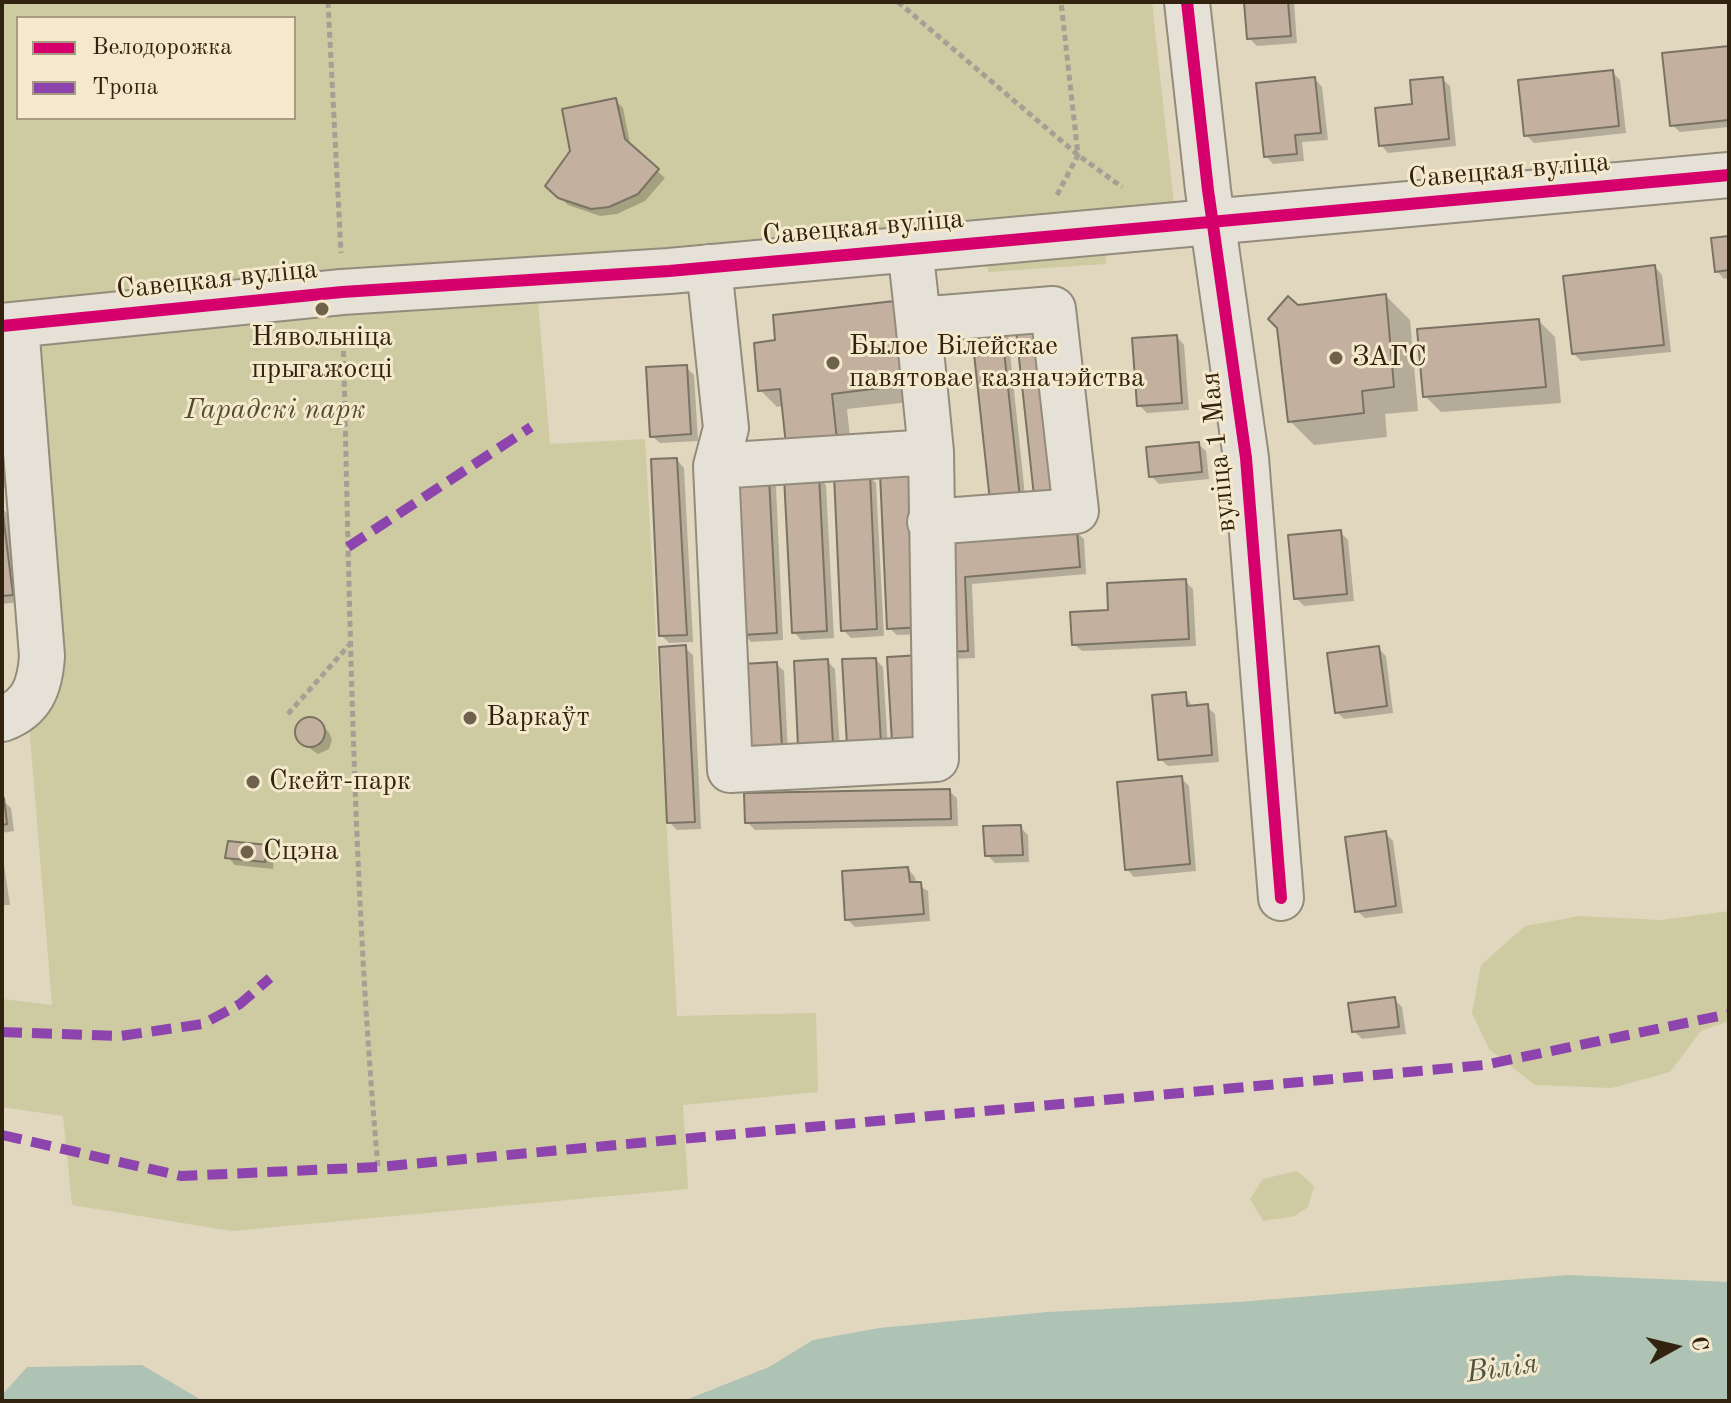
<!DOCTYPE html>
<meta charset="utf-8">
<style>
body{margin:0}
#map{position:relative;width:1731px;height:1403px;overflow:hidden;background:#e1d7bf;font-family:"Old Standard TT",serif}
canvas{display:block}
.frame{position:absolute;inset:0;border:4px solid #31230f;pointer-events:none}
.legend{position:absolute;left:16px;top:16px;width:280px;height:104px;box-sizing:border-box;background:#f4e9cd;border:2px solid #a69a81;margin:0;padding:10px 14px;list-style:none;font-size:24px;color:#31230f}
.legend li{display:flex;align-items:center;gap:16px;height:40px}
.legend b{width:40px;border:2px solid #a69a81}
.north{position:absolute;left:1635px;top:1307px;width:80px;height:80px;-webkit-text-stroke:6px #f4e9cd;paint-order:stroke;rotate:82deg;font-size:22px;font-weight:700;line-height:32px;text-align:center;color:#31230f}
.north::after{content:'';display:block;margin:auto;width:28px;height:36px;background:#31230f;clip-path:polygon(50% 0,100% 100%,50% 72%,0 100%)}
</style>
<div id="map">
<canvas width="1731" height="1403"></canvas>
<div class="frame"></div>
<ul class="legend">
<li><b style="height:10px;background:#d6006c"></b>Велодорожка</li>
<li><b style="height:10px;background:#8e44ad"></b>Тропа</li>
</ul>
<div class="north">С</div>
</div>
<script>
const ctx = document.querySelector('canvas').getContext('2d');
ctx.lineJoin = 'round';
function fill(path, color) { ctx.fillStyle = color; ctx.fill(path, 'evenodd'); }
function stroke(path, color, width, dash) { ctx.strokeStyle = color; ctx.lineWidth = width; ctx.lineCap = dash ? 'butt' : 'round'; ctx.setLineDash(dash || []); ctx.stroke(path); }
function write(font, color, halo, rows, align = 'center') {
  ctx.font = font + ' "Old Standard TT",serif'; ctx.lineWidth = 6; ctx.setLineDash([]); ctx.textBaseline = 'middle'; ctx.strokeStyle = halo; ctx.fillStyle = color; for (const [text, x, y, turn = 0] of rows) {
    ctx.save(); ctx.translate(x, y); ctx.rotate((+turn || 0) * Math.PI / 180); ctx.textAlign = isNaN(turn) ? turn : align; if (halo) ctx.strokeText(text, 0, 0); ctx.fillText(text, 0, 0); ctx.restore();
  }
}
const green = new Path2D(`
 M2,2h1150l23,211 -640,53 15,178 95,-5 32,577 139,-3 2,79 -135,13 5,84 -456,42 -160,-26 -9,-89 -61,-9v-108l50,6 -50,-612zM18,18h276v100h-276z
 M1105,248l1,16 -118,8 -1,-16z
 M1729,911v110l-28,10 -31,41 -58,16 -77,-3 -46,-36 -17,-36 9,-48 44,-39 55,-10 81,4z
 M1297,1171l17,15 -6,21 -13,9 -32,5 -13,-22 13,-20z`);
const water = new Path2D(`
 M1568,1275l161,7v119h-1046l86,-34 44,-27 66,-12 169,-16 190,-10z
 M142,1365l61,36h-201v-6l25,-28z`);
const shadow = new Path2D(`
 M1246,2h48l3,41 -40,3 -8,-8z
 M1729,48v79l-49,5 -8,-7z
 M1612,72l8,8 6,53 -92,10 -8,-8z
 M1315,79l7,8 6,53 -26,2 2,19 -31,3 -7,-8z
 M1442,79l8,7 6,60 -68,7 -7,-8z
 M615,100l8,8 8,40 34,30 -20,23 -28,13 -17,2 -32,-11 -20,-19z
 M1729,238v40l-5,1 -7,-8z
 M1655,267l7,8 9,77 -90,9 -7,-7z
 M1386,296l24,24 8,91 -33,3 2,23 -73,8 -24,-24z
 M902,302l26,98 -81,9 5,47 -69,-50 -6,1 -17,-17 17,-48z
 M1539,321l16,16 6,66 -120,9 -16,-16z
 M973,328l35,5 18,172 -26,3z
 M1177,337l7,8 5,65 -42,3 -8,-8z
 M686,367l8,8 4,66 -38,2 -8,-7z
 M2,430l6,57 -6,1z
 M1198,444l8,7 3,28 -50,5 -8,-8z
 M677,460l7,8 9,174 -24,1 -8,-8z
 M882,475l47,159 -32,1 -8,-7z
 M869,476l7,7 8,153 -33,2 -8,-8z
 M819,477l7,8 8,153 -33,2 -7,-8z
 M768,480l8,7 7,153 -32,2 -7,-8z
 M2,509l9,7 9,86 -18,2z
 M1076,532l8,7 2,35 -114,10 3,74 -22,1 -10,-106z
 M1340,532l8,8 6,61 -50,5 -8,-8z
 M1185,581l8,8 3,57 -114,5 -8,-7z
 M685,648l8,7 8,174 -24,1 -8,-8z
 M1378,648l8,8 7,57 -49,6 -7,-7z
 M876,660l7,7 5,83 -32,1z
 M827,661l8,8 5,82 -32,2z
 M776,664l8,7 4,83 -31,1z
 M1185,694l8,14 14,-1 8,7 4,48 -51,4 -8,-7z
 M312,719l17,13 3,8 -3,9 -11,5 -16,-11 -6,-11 3,-8z
 M1181,778l8,8 7,85 -62,6 -7,-8z
 M949,791l8,7 1,28 -203,4 -8,-8z
 M2,800l9,8 3,23 -12,2z
 M1020,827l8,8 1,27 -34,1 -8,-8z
 M1385,833l8,8 10,72 -38,5 -8,-7z
 M267,847l7,8 -1,14 -38,-4 -7,-8z
 M2,851l8,54h-8z
 M908,869l7,8 1,7 12,7 2,30 -75,6 -8,-8z
 M1394,999l8,8 4,27 -44,5 -8,-8z`);
const building = new Path2D(`
 M1244,2h44l3,34 -44,3z
 M1729,46v74l-59,6 -8,-73z
 M1613,70l6,56 -95,10 -6,-56z
 M1315,77l6,56 -26,2 2,19 -33,3 -8,-74z
 M1443,77l6,62 -70,7 -4,-38 37,-4 -2,-24z
 M616,98l9,41 34,30 -21,25 -29,13 -18,2 -33,-11 -13,-12 25,-35 -8,-42z
 M1729,236v34l-14,2 -4,-34z
 M1655,265l9,80 -92,9 -9,-78z
 M1386,294l8,93 -32,4 2,22 -76,9 -11,-94 -9,-9 20,-23 10,9z
 M903,300l10,84 -81,10 5,46 -51,5 -6,-56 -22,2 -4,-48 21,-3 -2,-25z
 M1045,318l18,175 -29,3 -19,-175z
 M1539,319l7,68 -123,10 -6,-68z
 M1001,323l19,175 -30,3 -19,-175z
 M1177,335l5,68 -45,3 -5,-68z
 M687,365l4,69 -41,3 -4,-70z
 M1199,442l3,30 -53,5 -3,-30z
 M677,458l10,177 -28,1 -8,-177z
 M915,471l8,156 -36,2 -7,-156z
 M870,474l7,155 -36,2 -7,-156z
 M819,475l8,156 -35,2 -8,-156z
 M769,478l8,155 -35,2 -8,-156z
 M2,507l11,88 -11,1z
 M1077,530l3,37 -115,10 3,74 -24,1 -3,-100 21,-14z
 M1341,530l6,64 -53,5 -6,-64z
 M1186,579l3,60 -117,6 -2,-33 38,-2 -1,-27z
 M686,645l9,177 -28,1 -8,-176z
 M1379,646l8,60 -52,7 -8,-60z
 M922,655l5,85 -35,2 -5,-85z
 M876,658l5,85 -34,2 -5,-86z
 M828,659l5,85 -35,2 -4,-85z
 M777,662l5,85 -35,2 -5,-85z
 M1186,692l1,14 21,-2 4,51 -54,5 -6,-65z
 M295 732a15 15 0 1 1 30 0a15 15 0 1 1-30 0Z
 M1182,776l8,88 -65,6 -8,-88z
 M950,789l1,30 -206,4 -1,-30z
 M2,798h2l3,26 -5,1z
 M1021,825l2,30 -38,1 -2,-30z
 M1386,831l10,75 -41,6 -10,-75z
 M228,841l40,4 -3,17 -40,-4z
 M908,867l2,15h11l3,32 -79,6 -3,-49z
 M1395,997l4,30 -47,5 -4,-29z`);
const path = new Path2D(`
 M328,2l13,251
 M898,2l180,153 44,32
 M1057,195l21,-40 -17,-153
 M343,331c7,278 10,558 35,836
 M288,714l62,-70`);
const minor = new Path2D(`
 M1187,2l21,188 38,268 35,440
 M910,247l8,73
 M709,267l17,161 -10,38 14,304 206,-11 -5,-307 -13,-132 135,-11 23,202 -146,11
 M2,326l340,-34 327,-21 1060,-96
 M716,466l215,-14
 M2,719c30,-11 38,-32 40,-63l-26,-331`);
const quiet = new Path2D(`
 M348,547l183,-120
 M2,1032l118,4 83,-12 37,-20 30,-26
 M2,1135l179,41 197,-9 1106,-102 245,-51`);
const cycleway = new Path2D(`
 M1187,2l21,188 38,268 35,440
 M2,326l340,-34 327,-21 1060,-96`);
const markers = [
 [322,309,8,"#6f624d"],
 [1336,358,8,"#6f624d"],
 [833,363,8,"#6f624d"],
 [470,718,8,"#6f624d"],
 [253,782,8,"#6f624d"],
 [247,852,8,"#6f624d"]
];
const streetNames = [
 ["Савецкая вуліца",1509,171,-5],
 ["Савецкая вуліца",863,228,-5],
 ["Савецкая вуліца",217,280,-6],
 ["вуліца 1 Мая",1219,452,-96]
];
const poiNames = [
 ["Нявольніца",322,338,"center"],
 ["прыгажосці",322,370,"center"],
 ["Былое Вілейскае",849,347],
 ["павятовае казначэйства",849,379],
 ["ЗАГС",1352,358],
 ["Варкаўт",486,718],
 ["Скейт-парк",269,782],
 ["Сцэна",263,852]
];
const parkNames = [
 ["Гарадскі парк",275,411]
];
const waterNames = [
 ["Вілія",1502,1369,-8]
];
fill(green, '#cecaa1');
fill(water, '#afc3b4');
fill(shadow, '#0003');
fill(building, '#c3b09f');
stroke(building, '#7a7364', 2);
stroke(minor, '#938c7c', 48);
stroke(path, '#a5a094', 5, [6, 4]);
stroke(minor, '#e6e1d6', 44);
stroke(quiet, '#8e44ad', 10, [20, 10]);
stroke(cycleway, '#d6006c', 12);
for (const [x, y, r, color] of markers) { const dot = new Path2D(); dot.arc(x, y, r, 0, 2 * Math.PI); ctx.fillStyle = color; ctx.fill(dot); stroke(dot, '#f4e9cd', 3); }
write('28px', '#31230f', '#f4e9cd', streetNames);
write('28px', '#31230f', '#f4e9cd', poiNames, 'left');
write('italic 28px', '#544a2d', '#f4e9cd', parkNames);
write('italic 30px', '#50513f', '#f4e9cd', waterNames);
</script>
